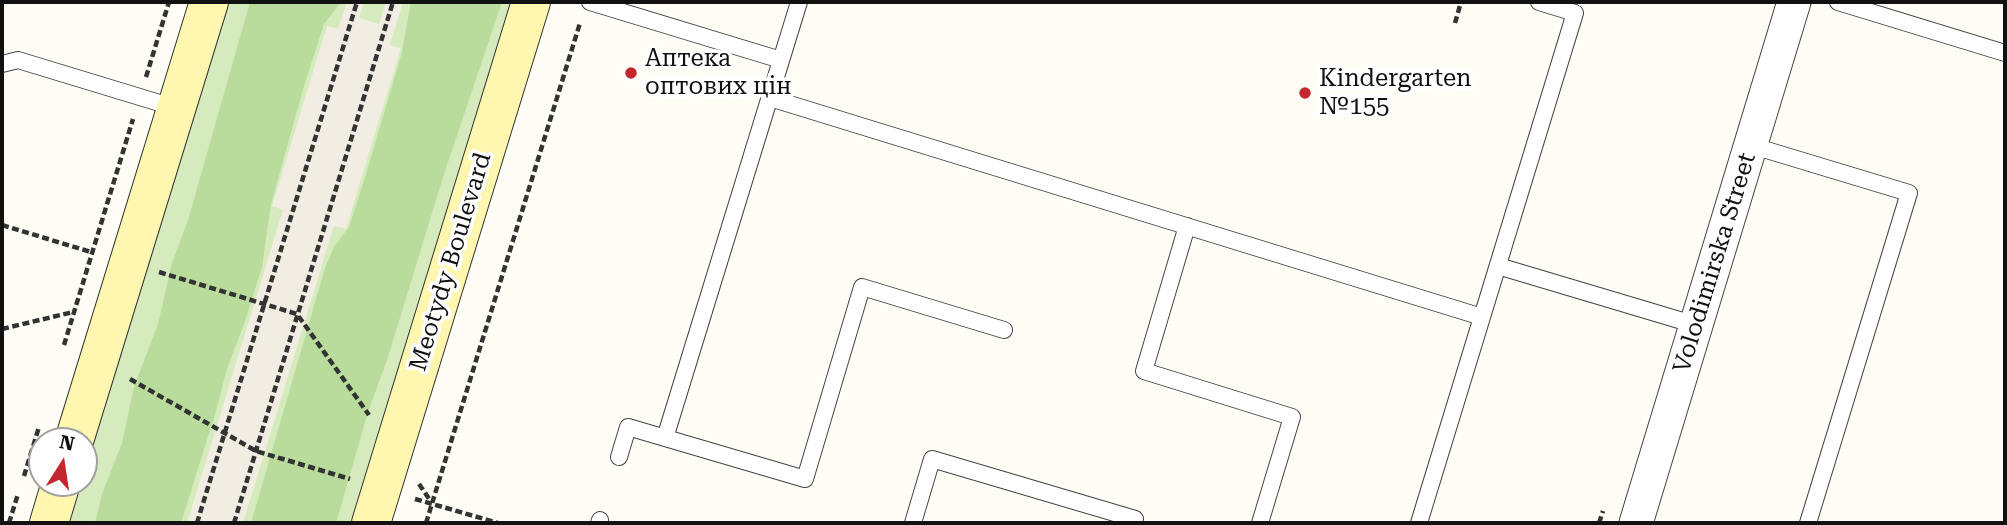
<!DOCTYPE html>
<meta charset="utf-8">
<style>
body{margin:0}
#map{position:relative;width:2007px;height:525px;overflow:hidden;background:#fffdf5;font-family:"Roboto Serif",serif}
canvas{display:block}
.frame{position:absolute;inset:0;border:4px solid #111;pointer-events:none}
.north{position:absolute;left:28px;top:427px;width:70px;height:70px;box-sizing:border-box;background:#fff;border:2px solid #a0a0a0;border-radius:50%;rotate:12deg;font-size:19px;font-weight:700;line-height:28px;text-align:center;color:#111}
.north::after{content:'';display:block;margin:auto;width:24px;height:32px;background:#c4262e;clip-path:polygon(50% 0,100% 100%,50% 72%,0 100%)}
</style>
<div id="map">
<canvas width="2007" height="525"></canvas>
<div class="frame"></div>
<div class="north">N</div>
</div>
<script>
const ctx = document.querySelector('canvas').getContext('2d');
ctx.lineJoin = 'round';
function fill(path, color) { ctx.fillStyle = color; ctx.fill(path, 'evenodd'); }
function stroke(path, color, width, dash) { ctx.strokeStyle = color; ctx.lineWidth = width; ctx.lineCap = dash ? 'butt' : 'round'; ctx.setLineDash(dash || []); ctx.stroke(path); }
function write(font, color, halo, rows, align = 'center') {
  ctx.font = font + ' "Roboto Serif",serif'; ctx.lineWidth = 7; ctx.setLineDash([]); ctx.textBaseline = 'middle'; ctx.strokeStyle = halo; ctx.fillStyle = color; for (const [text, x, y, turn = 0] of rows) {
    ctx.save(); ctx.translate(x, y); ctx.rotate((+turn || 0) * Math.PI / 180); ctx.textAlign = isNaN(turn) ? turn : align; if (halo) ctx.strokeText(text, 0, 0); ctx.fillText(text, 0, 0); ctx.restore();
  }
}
const green = new Path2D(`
 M228,2h284l-160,521h-284l13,-40h3v-11z`);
const forest = new Path2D(`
 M250,2h91l-17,22 -20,62 -33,118 -9,63 -18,57 -17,45 -11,42 -35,112h-86l7,-29 20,-51 12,-56 24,-63 14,-61 16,-43z
 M411,2h91l-58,172 -57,186 -19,52 -32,111h-85l74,-255 9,-21 15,-20 17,-53 36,-122z`);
const plaza = new Path2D(`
 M347,2h17l-5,16 20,6 7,-22h17l-13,43 11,3 -55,181 -12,-3 -91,297h-56l96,-313 -11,-4 55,-180 11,3z`);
const path = new Path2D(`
 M2,4v-2
 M1455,23l6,-21
 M146,77l23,-75
 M2,225l92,28
 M159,272l138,42 72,101
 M2,329l71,-17
 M64,345l69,-226
 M130,379l126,72 94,28
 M24,476l15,-49
 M419,484l13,19
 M415,499l83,24
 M9,523l9,-29
 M197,523l160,-521
 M234,523l159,-521
 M426,523l154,-500
 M1599,523l4,-12`);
const lane = new Path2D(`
 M590,2l191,58
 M1838,2l167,51
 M2,64l16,-4 158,48
 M770,98l712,219
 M1750,145l159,48 -101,330
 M1187,226l-43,145 148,46 -32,106
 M1498,266l198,59
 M665,438l134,-436
 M619,457l9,-30 177,52 57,-192 142,43
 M599,523l1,-3
 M913,523l19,-64 203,60 -1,4
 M1419,523l156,-510 -36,-11`);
const street = new Path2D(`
 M1636,523l158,-521`);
const secondary = new Path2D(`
 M74,441l135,-439
 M49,523l12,-40
 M371,523l160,-521`);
const markers = [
 [631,73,7,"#c4262e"],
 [1305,93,7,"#c4262e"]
];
const poiNames = [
 ["Аптека",645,59],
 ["оптових цін",645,87],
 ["Kindergarten",1319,79],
 ["№155",1319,107]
];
const streetNames = [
 ["Meotydy Boulevard",451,262,-73],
 ["Volodimirska Street",1715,263,-73]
];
fill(green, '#d5ebbd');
fill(forest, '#b9dc9c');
fill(plaza, '#f1ede2');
stroke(lane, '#444', 18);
stroke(street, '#444', 35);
stroke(secondary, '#333', 40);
stroke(path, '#333', 4.5, [7, 3.5]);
stroke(lane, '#fff', 16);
stroke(street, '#fff', 33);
stroke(secondary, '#fff6b0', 38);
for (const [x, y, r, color] of markers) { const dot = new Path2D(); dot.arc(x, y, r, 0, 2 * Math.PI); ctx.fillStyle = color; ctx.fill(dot); stroke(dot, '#fff', 2.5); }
write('24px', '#111', '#fff', poiNames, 'left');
write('24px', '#111', '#fff', streetNames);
</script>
